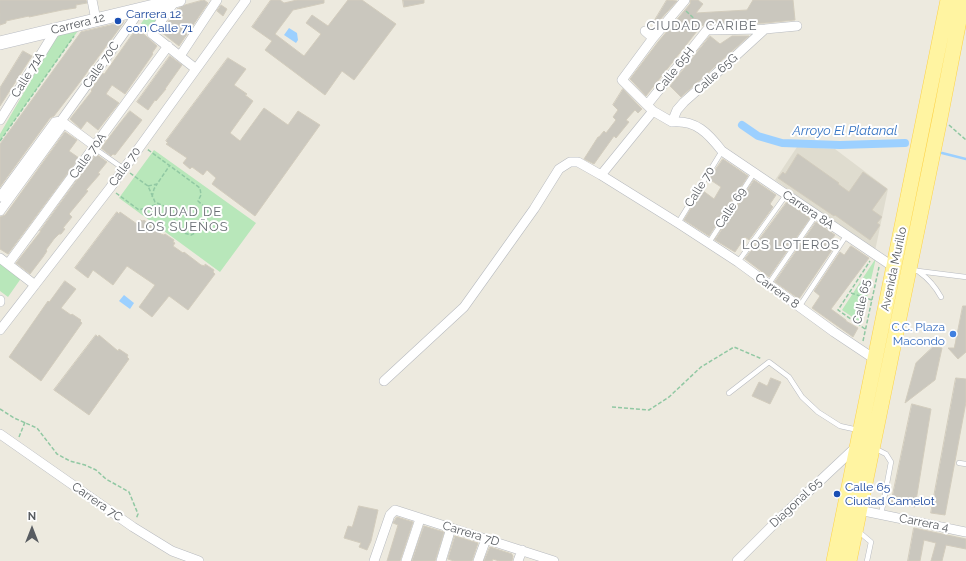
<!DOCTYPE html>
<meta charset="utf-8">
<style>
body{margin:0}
#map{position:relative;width:966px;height:561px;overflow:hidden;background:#edeadf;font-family:Raleway,sans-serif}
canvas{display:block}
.north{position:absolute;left:12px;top:509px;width:40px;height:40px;-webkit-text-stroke:3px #fff;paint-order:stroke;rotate:0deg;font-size:11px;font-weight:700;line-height:16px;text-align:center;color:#585c61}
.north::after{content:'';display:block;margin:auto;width:14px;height:18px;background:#585c61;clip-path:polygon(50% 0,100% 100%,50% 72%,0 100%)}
</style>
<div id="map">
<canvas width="966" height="561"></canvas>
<div class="north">N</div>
</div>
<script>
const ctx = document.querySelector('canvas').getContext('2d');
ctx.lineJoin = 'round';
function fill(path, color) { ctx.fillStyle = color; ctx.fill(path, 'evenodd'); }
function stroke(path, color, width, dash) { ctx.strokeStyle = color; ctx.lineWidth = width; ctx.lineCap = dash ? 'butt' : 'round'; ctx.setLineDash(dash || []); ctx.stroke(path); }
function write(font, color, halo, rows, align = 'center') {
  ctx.font = font + ' Raleway,sans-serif'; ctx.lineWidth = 4; ctx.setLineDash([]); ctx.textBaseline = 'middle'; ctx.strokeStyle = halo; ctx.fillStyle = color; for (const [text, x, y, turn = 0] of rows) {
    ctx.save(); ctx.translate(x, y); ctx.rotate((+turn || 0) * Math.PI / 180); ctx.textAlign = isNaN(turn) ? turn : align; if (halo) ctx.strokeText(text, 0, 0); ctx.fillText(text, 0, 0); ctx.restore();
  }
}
const education = new Path2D(`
 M797,147l38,2 53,40 -13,62 -100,-71z`);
const green = new Path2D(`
 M167,8l-18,27 -11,-7 11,-16z
 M80,28l-80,113v-7l58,-101z
 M154,150l102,73 -36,49 -101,-74z
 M876,258l-15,65 -19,-13z
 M0,261l22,16 -14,20 -8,-6z`);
const water = new Path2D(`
 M289,28l8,5 1,7 -2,3 -12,-8z
 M124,295l10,8 -4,6 -11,-8z`);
const stream = new Path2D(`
 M942,153l24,6`);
const canal = new Path2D(`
 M742,125l16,11 24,7 58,2 65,-2`);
const building = new Path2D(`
 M0,0h86l1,3 -11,2v3l-14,2 -33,7v-1l-23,5v2l-6,2z
 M204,0l4,3 -29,43 -18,-14 16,-23 8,-4z
 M271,0h9l4,3 13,-3h27v3l-31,7 -18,24 29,22 17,-22 -15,-11 6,-8 16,11 20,-26h14l34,24 -42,56 -12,-9 -17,24 -60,-45 7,-9 -20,-14z
 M403,0h21v3l-20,4z
 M667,0l10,1 -19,21 -3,-2z
 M691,0h7l5,4 -7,9 51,-3 6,-10h40l2,20 -30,3 -61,2 -3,1 -55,70 -16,-17 28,-37 32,-38z
 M221,5l6,4 -4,7 -6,-5z
 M124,22l-50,68 -20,26 -4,2 -50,69v-43l81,-112z
 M137,28l20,18 -5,7 1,1 -28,40 -13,-9 -6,9 13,9 -21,27 -11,-9 -6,8 -11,-10 22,-28 -1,-1 11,-17 2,1z
 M710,36l10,8 12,-8h17l-68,61 -11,-11z
 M23,51l9,5 -32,50v-18z
 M170,56l12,9 -17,24h1l-10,12 -1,-1 -7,10 -11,-8z
 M228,58l18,11 -12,16 13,9 -2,1 8,6 -23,32 10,8 24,-33 24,17 10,-14 22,14 -65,91 -43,-32 4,-6 -9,-8 -4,5 -11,-8 -2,2 -7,-6 4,-5 -21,-14 2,-1 -2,-2z
 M623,89l19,20 -4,4 -3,-3 -9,10 3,2 -13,16 -2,-2 -20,28 -10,-5 14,-22h1l5,-6 2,2 10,-13 -3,-3 5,-7 -5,-5z
 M130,111l12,9 -27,35 -2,-1 -2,2 -10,-8 19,-25z
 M65,132l12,8 -8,11 10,7 -71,96 -8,-5v-32l5,-2z
 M96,154l11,8 -9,11 2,1 -14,16 2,1 -19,23 3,3 -9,11 2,1 -4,5h-2l-5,5 -8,11 1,1 -4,6 -13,17 -14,-11 25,-32h-1z
 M798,154l41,29 -1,1 11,8 14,-20 24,17 -15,21 10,7 -5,6 3,2 -10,15 -35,-25 -1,1 -56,-38 5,-6 2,2z
 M723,159l25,17 -39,60 -25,-16 18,-30 12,9 7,-12 -12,-8z
 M754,180l22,15 -6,9 3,3 -24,33 -4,-3 -10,15 -20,-12z
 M787,202l23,16 -41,59 -24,-18z
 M117,212l2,2 1,-2 17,12 3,-4 3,1 1,-1 17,14 3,1 1,-1 9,6 -1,2 2,1 -2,3 10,7 1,-1 17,13 4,1v-2l9,6 -1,2 2,2 -27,36 -19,-14 -17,21 -13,-10 16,-22 -28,-19 -14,19 -20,-15 -5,8 -13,-10z
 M816,222l19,13 -6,8 5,4 -35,52 -24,-17z
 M851,246l18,12 -38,51 15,11v1l12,7 -5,9 -41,-29 8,-12 -6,-5 26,-39 4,3z
 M65,281l11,8 -15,19 10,7 1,-1 9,6 -1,1 2,2 -41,58 -32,-24 39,-56 1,1z
 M963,306h3v46l-8,7 -10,-11h6z
 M96,335l2,2 1,-2 19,16 1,-2 9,6 -1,2 2,2 -40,56 -35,-25z
 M933,347l9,1 -7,32 -30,23 11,-40z
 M771,378l10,4 -11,22 -18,-8 7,-14 8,4z
 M956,378l10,1v23l-21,113 -14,-2z
 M912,404l19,5 -16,98 -24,-3z
 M359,506l19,4 -7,31 -4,9 -8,-3 2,-4 -17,-5 4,-12 4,1z
 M397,517l16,5 -13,39h-13l11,-36 -5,-2z
 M424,526l20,6 -9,29h-23z
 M914,528l52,11v10l-20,-4 -4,16h-11l5,-18 -12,-3 -4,21h-12z
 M455,536l23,7 -6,18h-18l-6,-2z
 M490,547l22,7v1l1,1 -1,5h-13l-6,-2 -1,2h-8z`);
const path = new Path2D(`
 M686,11l15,14
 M949,125l17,15
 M0,141l74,-105
 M130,173l18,13 7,16 9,4 20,27 7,2c9,-4 17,-15 17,-25l-10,-9 3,-6 -1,-7 -53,-39
 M148,186l9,-2 13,-19
 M116,193l23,17 19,-6
 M152,197l2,-8 3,-5
 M851,293l21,7
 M865,329l-27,-19 32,-49
 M863,341l16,-74
 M612,407l37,3 20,-13 32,-30 33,-20 28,12
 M0,409l14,9 23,10 20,26 13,7 15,4 11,5 10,9 23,13 9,22 -2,5
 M19,437l6,-15`);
const service = new Path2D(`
 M94,148l30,21
 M678,223l44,-72
 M708,244l46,-71
 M738,262l48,-67
 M910,269l8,2 48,6
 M919,272c10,7 16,14 22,25
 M768,285l48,-70
 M799,307l47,-71
 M729,393l40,-31 20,15 13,20 16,15 22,14 18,4
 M874,448l12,6 5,8 -10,53
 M959,463l7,1
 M858,531l13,11 -4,19`);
const minor = new Path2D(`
 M92,0l4,20
 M175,1l-23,33 44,35
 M645,31l8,7
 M180,56l37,-56
 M647,105l60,-75 58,-1 32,-3
 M0,120l56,-90
 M61,121l34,25
 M672,122c24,-2 36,11 50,29l173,117
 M672,122l-19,-11 -31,-31 31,-42 32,-38
 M672,122l5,-12 7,-8 45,-40 36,-33
 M601,175l52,-64
 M0,197l55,-75 6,-1
 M0,211l61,-84v-6l80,-112
 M0,258l35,27
 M8,264l160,-218
 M0,300v2
 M0,330l110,-142 136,-188
 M384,381l80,-74 70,-98 25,-40 11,-7h8l23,13 77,48 60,39 96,70 42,28
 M0,434l133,93 39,24 27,10
 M859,510l107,22
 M374,561l16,-46 5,-5 159,51
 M406,561l14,-42
 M441,561l10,-33
 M478,561l8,-22
 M518,561l4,-11
 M737,561l37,-37 83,-78`);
const secondary = new Path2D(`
 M0,43l179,-43`);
const primary = new Path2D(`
 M834,561l114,-561
 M849,561l91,-443 23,-118`);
const markers = [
 [118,21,4,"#1a4fb4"],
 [953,334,4,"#3f7fe0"],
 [837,494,4,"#1a4fb4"]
];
const transitNames = [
 ["Carrera 12",126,14],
 ["con Calle 71",126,28],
 ["Calle 65",845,487],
 ["Ciudad Camelot",845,501]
];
const streetNames = [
 ["Carrera 12",78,24,-14],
 ["Calle 70C",101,65,-55],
 ["Calle 65H",675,70,-51],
 ["Calle 65G",716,74,-42],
 ["Calle 71A",28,75,-58],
 ["Calle 70A",88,156,-54],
 ["Calle 70",125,167,-54],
 ["Calle 70",700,187,-58],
 ["Calle 69",731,208,-57],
 ["Carrera 8A",808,210,34],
 ["Avenida Murillo",894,269,-78],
 ["Carrera 8",777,291,36],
 ["Calle 65",862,302,-78],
 ["Carrera 7C",97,502,35],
 ["Diagonal 65",796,503,-43],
 ["Carrera 4",924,523,11],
 ["Carrera 7D",471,534,17]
];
const shopNames = [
 ["C.C. Plaza",945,327],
 ["Macondo",945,341]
];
const neighbourhoodNames = [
 ["CIUDAD CARIBE",702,26],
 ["CIUDAD DE",183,212],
 ["LOS SUEÑOS",183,227],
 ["LOS LOTEROS",791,245]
];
const waterNames = [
 ["Arroyo El Platanal",845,131]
];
fill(education, '#dfdccf');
fill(green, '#b8e7ba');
fill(water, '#9cd0ff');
stroke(stream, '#9cd0ff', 2.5);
stroke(canal, '#9cd0ff', 8);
fill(building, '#cac7be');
stroke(building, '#d2ccbd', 1);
stroke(service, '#b7babf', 5.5);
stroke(minor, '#b7babf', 10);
stroke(secondary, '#b8bbc2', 14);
stroke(primary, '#fdd248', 16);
stroke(path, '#91c8a3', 1.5, [4, 2]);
stroke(service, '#fff', 4.5);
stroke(minor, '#fff', 9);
stroke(secondary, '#fff', 13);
stroke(primary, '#fff4a1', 15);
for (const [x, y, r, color] of markers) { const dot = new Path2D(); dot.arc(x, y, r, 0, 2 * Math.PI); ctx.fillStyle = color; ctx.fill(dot); stroke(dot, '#fff', 1.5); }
write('12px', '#164399', '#fff', transitNames, 'left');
write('12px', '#585c61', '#fff', streetNames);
write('12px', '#366cbe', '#fff', shopNames, 'right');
ctx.letterSpacing = '1px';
write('13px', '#696e74', '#fff', neighbourhoodNames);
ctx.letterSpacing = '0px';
write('italic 13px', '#3473c2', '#fff', waterNames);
</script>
